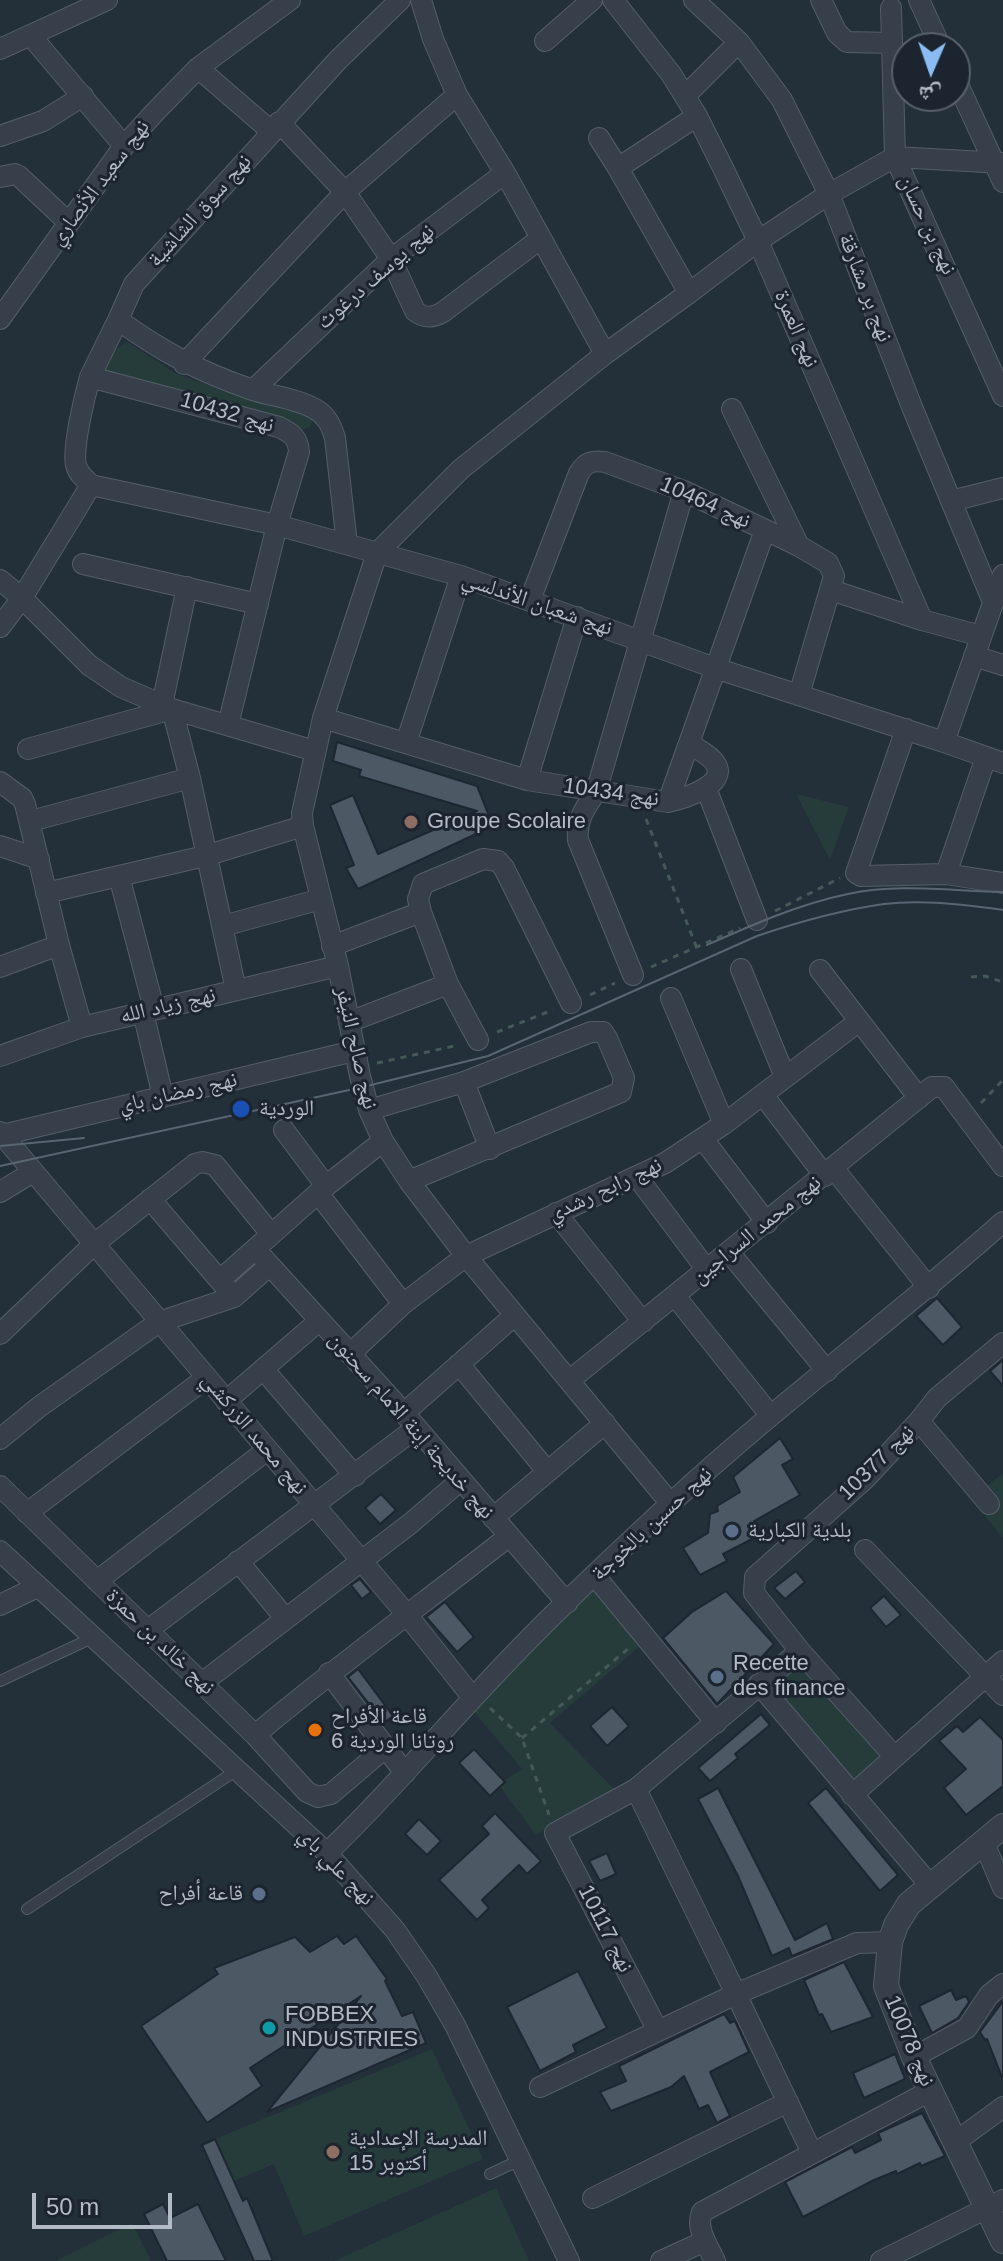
<!DOCTYPE html>
<meta charset="utf-8">
<style>
body{margin:0}
#map{position:relative;width:1003px;height:2261px;overflow:hidden;background:#232f39;font-family:Helvetica,"Noto Naskh Arabic",sans-serif}
canvas{display:block}
.north{position:absolute;left:891px;top:32px;width:80px;height:80px;box-sizing:border-box;background:#1c252f;border:2px solid #58616b;border-radius:50%;rotate:182deg;font-size:22px;font-weight:700;line-height:32px;text-align:center;color:#b2bbc6}
.north::after{content:'';display:block;margin:auto;width:28px;height:36px;background:#8abcf2;clip-path:polygon(50% 0,100% 100%,50% 72%,0 100%)}
.scale{position:absolute;left:32px;top:2193px;width:140px;height:36px;box-sizing:border-box;border:4px solid #b2bbc6;border-top:0;padding-left:10px;font-size:24px;line-height:28px;white-space:nowrap;color:#b2bbc6;-webkit-text-stroke:6px #1c252f;paint-order:stroke}
</style>
<div id="map">
<canvas width="1003" height="2261"></canvas>
<div class="north">ش</div>
<div class="scale">50 m</div>
</div>
<script>
const ctx = document.querySelector('canvas').getContext('2d');
ctx.lineJoin = 'round';
function fill(path, color) { ctx.fillStyle = color; ctx.fill(path, 'evenodd'); }
function stroke(path, color, width, dash) { ctx.strokeStyle = color; ctx.lineWidth = width; ctx.lineCap = dash ? 'butt' : 'round'; ctx.setLineDash(dash || []); ctx.stroke(path); }
function write(font, color, halo, rows, align = 'center') {
  ctx.font = font + ' Helvetica,"Noto Naskh Arabic",sans-serif'; ctx.lineWidth = 6; ctx.setLineDash([]); ctx.textBaseline = 'middle'; ctx.strokeStyle = halo; ctx.fillStyle = color; for (const [text, x, y, turn = 0] of rows) {
    ctx.save(); ctx.translate(x, y); ctx.rotate((+turn || 0) * Math.PI / 180); ctx.textAlign = isNaN(turn) ? turn : align; if (halo) ctx.strokeText(text, 0, 0); ctx.fillText(text, 0, 0); ctx.restore();
  }
}
const green = new Path2D(`
 M127,342l50,32 57,20 74,21 5,5 -3,7 -6,2 -207,-55 9,-18z
 M796,794l53,13 -19,53z
 M1003,1473v65l-32,-39z
 M604,1575l49,60 -103,88 65,67 -79,45 -38,-51 24,-15 -52,-62z
 M799,1636l104,118 -43,37 -103,-119z
 M432,2049l51,110 -179,77 -30,-72 -40,17 -19,-42z
 M496,2188l33,73h-195z
 M132,2223l19,38h-95z`);
const building = new Path2D(`
 M337,742l140,44 16,40 -135,63 -12,-21 8,-3 -24,-60 23,-10 25,59 99,-43 -118,-35 2,-6 -28,-9z
 M937,1298l25,29 -19,18 -27,-29z
 M1003,1360v26l-13,-15z
 M780,1438l13,21 -11,6 18,30 -46,26v17l-31,16 4,7 -27,14 -17,-27 25,-15 2,-19 8,-3 -1,-5 23,-14 -7,-15z
 M381,1494l15,16 -16,14 -15,-16z
 M796,1571l9,11 -20,17 -11,-11z
 M360,1579l11,13 -9,7 -11,-14z
 M726,1591l48,53 -57,60 -54,-66 29,-26z
 M884,1596l17,19 -15,12 -16,-19z
 M445,1602l29,35 -17,15 -31,-35z
 M358,1669l35,47 -9,7 -36,-46z
 M612,1707l17,19 -22,20 -17,-20z
 M761,1714l9,11 -35,29 3,4 -28,23 -12,-13z
 M980,1717l23,23v46l-37,29 -22,-27 22,-19 -27,-28 18,-15 6,6z
 M474,1749l31,33 -15,14 -31,-33z
 M718,1788l77,152 32,-17 6,16 -41,17 -3,-8 -17,8 -34,-80 -40,-77z
 M826,1788l72,87 -18,16 -72,-88z
 M495,1813l46,48 -14,13 -8,-9 -37,35 7,8 -12,12 -38,-40 50,-46 -7,-8z
 M419,1819l22,22 -14,14 -22,-21z
 M607,1853l9,21 -16,7 -11,-20z
 M337,1936l7,8 12,-8 31,43 -2,2 17,35 11,-4 13,31 -159,69 94,-116 -111,72 12,18 -55,37 -66,-97 77,-52 -4,-6 81,-31 15,15z
 M844,1962l29,55 -42,15 -9,-18 -3,1 -15,-35z
 M578,1971l29,57 -34,17 3,7 -36,19 -33,-64z
 M951,1990l5,10 10,-4 3,6 -11,16 -26,15 -13,-27z
 M1003,2001v76h-1l-15,-38 -2,1 -5,-8z
 M724,2014l6,9 5,-2 14,31 -39,20 20,44 -13,7 -9,-18 -9,4 -15,-33 -13,11 -60,24 -11,-19 26,-11 -7,-15z
 M895,2054l10,25 -41,19 -11,-25z
 M922,2113l23,43 -24,10 -1,-3 -23,11 -1,-3 -22,9 -71,37 -18,-35 67,-35 3,6 26,-13 -3,-7z
 M215,2139l28,62 4,-3 26,63h-19l-52,-116z
 M163,2204l7,14 28,-14 28,57h-59l-23,-47z`);
const path = new Path2D(`
 M646,819l50,127
 M775,911l65,-33
 M651,967l89,-39
 M971,977l14,-1 18,6
 M590,995l25,-12
 M497,1032l56,-22
 M377,1063l82,-18
 M981,1103l22,-23
 M490,1708l32,30 27,77
 M522,1738l107,-90`);
const service = new Path2D(`
 M0,1681l92,-43
 M27,1909l210,-139
 M490,2174l30,-14`);
const minor = new Path2D(`
 M421,0l12,39 24,56 48,78 100,181
 M613,0l58,74 26,42 25,50 36,75 164,379 59,16
 M694,0l45,42 43,58 47,94 83,213 81,195
 M821,0l16,33 10,9 45,1 3,114 108,239
 M919,0l22,48
 M891,8l1,35
 M31,36l93,110
 M545,41l47,-41
 M0,49l107,-49
 M198,68l73,63
 M955,78l48,104
 M685,96l54,-54
 M279,122l66,70 46,67 24,52c10,8 18,7 28,1l97,-73
 M0,136l43,-15 40,-25
 M599,138l19,30 79,-52
 M618,168l71,125 69,-52 71,-47 66,-37 108,6
 M0,177l15,-3 4,2 50,47
 M0,319l124,-173 32,-35 42,-43 92,-68
 M184,364l161,-172 112,-97
 M90,377l28,-57
 M253,390l138,-131 114,-86
 M732,409l67,137
 M951,501l52,-13
 M347,544l-12,-106c-4,-13 -8,-22 -20,-29 -19,-11 -45,-13 -65,-20 -52,-18 -87,-37 -132,-69l16,-36 204,-224 62,-60
 M83,564l175,40
 M0,580l22,18 67,67 32,22 51,22 143,42
 M831,590l91,30
 M530,600l49,-127c7,-11 13,-13 26,-11l79,29 115,55 29,17 6,13 -35,119
 M0,627l22,-29 69,-113
 M974,656l29,9
 M162,705l25,-118
 M323,718l204,62 141,22 97,-272
 M228,725l49,-200 22,-73c-1,-15 -8,-19 -20,-25l-189,-50c-5,18 -18,71 -14,88 2,9 9,14 15,20l186,40 184,51 254,92 229,74 59,21
 M906,729l-50,144 5,3 85,-2 57,9
 M944,742l59,-167
 M406,743l55,-167
 M28,749l144,-40 18,69 46,212
 M527,780l50,-163
 M0,782l22,16 3,6 34,141 23,82
 M706,788l51,132
 M668,802c14,-3 62,-17 47,-39 -5,-8 -18,-14 -25,-19
 M31,821l159,-43
 M0,846l39,13
 M946,874l40,-117
 M119,876l35,133
 M46,893l159,-37 98,-30
 M421,912l-3,-13 5,-15 60,-25 15,2 6,7 67,135
 M223,926l98,-27
 M332,946l89,-34 27,72 30,56
 M0,967l59,-22
 M741,969l44,108
 M820,970l99,128
 M633,975l-55,-135c-2,-20 7,-32 18,-48l88,-301
 M671,998l53,126
 M143,1012l20,85
 M349,1022l99,-38
 M0,1056l82,-29 256,-61
 M464,1082l26,67
 M763,1095l62,81
 M369,1110l95,-28 127,-50h12l4,6 17,40 -3,14 -212,89
 M284,1130l42,56
 M0,1132l408,484 65,82
 M2,1135l352,-84
 M703,1139l64,84
 M834,1169l95,119
 M638,1178l69,92
 M0,1192l33,-20
 M318,1193l85,111
 M150,1199l78,91
 M556,1213l87,109
 M255,1249l149,164 163,190
 M729,1252l98,119
 M220,1280l106,-94 57,-45
 M675,1296l95,119
 M0,1334l93,-89 102,-81 7,-2 13,3 56,69
 M350,1354l53,-50 63,-48 199,-93 59,-39 134,-102
 M459,1364l88,107
 M263,1369l92,107
 M570,1380l362,-293h12l59,79
 M226,1401l93,-80
 M404,1413l111,-98
 M919,1421l70,83
 M0,1439l39,-32 120,-85 75,-25 35,-31
 M0,1486l255,249 52,57 11,5 13,-3 54,-46
 M671,1504l-205,-248 -57,-75 -26,-40 -14,-31 -9,-34 -22,-110 -35,-140 -1,-13 21,-95 54,-165 84,-84 144,-115 84,-61
 M27,1513l179,-135
 M493,1518l112,-95
 M865,1550l138,145
 M0,1551l327,302 68,77 31,45 29,50 114,236
 M238,1561l47,57
 M595,1576l121,147
 M97,1581l170,-131
 M0,1605l37,-18
 M148,1630l268,-202
 M329,1673l76,100
 M202,1683l209,-160 50,-43
 M759,1684l171,201
 M255,1735c82,-69 169,-132 253,-198
 M894,1756l-94,-105 -46,-58 1,-16 111,-99 53,-57 18,-23 66,-55
 M636,1789l164,-138
 M852,1795l151,-134
 M984,1843l19,45
 M327,1853c53,-50 99,-105 149,-158 61,-67 128,-130 194,-191 107,-99 224,-185 333,-282
 M658,2031l-103,-198 81,-44 100,205 121,-51 33,-1
 M914,2057l53,-29 22,-33 14,-11
 M540,2087l196,-93 76,159
 M954,2143l49,-36
 M593,2198l195,-96
 M661,2261l44,-20
 M715,2261c-7,-15 -20,-33 -13,-49l228,-121
 M881,2261l122,-61`);
const tertiary = new Path2D(`
 M1003,1826l-94,78 -13,21 -6,17 -4,44 28,71 89,184`);
const tram = new Path2D(`
 M707,945c45,-20 92,-41 141,-51 50,-11 104,-3 155,-2
 M0,1146l84,-8
 M0,1166l363,-79 125,-31 269,-120c41,-14 84,-26 127,-32 39,-5 81,1 119,6`);
const markers = [
 [411,822,8,"#8d6e63"],
 [241,1109,10,"#1a4fb4"],
 [732,1531,8,"#5c6f8a"],
 [717,1677,8,"#5c6f8a"],
 [315,1730,8,"#e8710a"],
 [259,1894,8,"#5c6f8a"],
 [269,2028,8,"#0f9aa8"],
 [333,2152,8,"#8d6e63"]
];
const streetNames = [
 ["نهج سعيد الأنصاري",100,183,-53],
 ["نهج سوق الشاشية",200,211,-48],
 ["نهج بن حسان",927,225,65],
 ["نهج يوسف درغوث",376,277,-41],
 ["نهج بر مشارقة",865,288,69],
 ["نهج العمرة",796,329,67],
 ["نهج 10432",227,413,16],
 ["نهج 10464",705,503,24],
 ["نهج شعبان الأندلسي",537,604,19],
 ["نهج 10434",611,793,8],
 ["نهج زياد الله",168,1006,-13],
 ["نهج صالح النيفر",356,1048,77],
 ["نهج رمضان باي",178,1093,-13],
 ["نهج رابح رشدي",605,1190,-25],
 ["نهج محمد السراجين",757,1230,-39],
 ["نهج خديجة إبنة الامام سحنون",411,1426,49],
 ["نهج محمد الزركشي",254,1434,50],
 ["نهج 10377",877,1463,-45],
 ["نهج حسين بالخوجة",652,1524,-43],
 ["نهج خالد بن حمزة",160,1642,44],
 ["نهج علي باي",336,1867,46],
 ["نهج 10117",605,1929,63],
 ["نهج 10078",909,2041,67]
];
const poiNames = [
 ["Groupe Scolaire",427,822],
 ["الوردية",259,1109],
 ["بلدية الكبارية",748,1531],
 ["Recette",733,1664],
 ["des finance",733,1689],
 ["قاعة الأفراح",331,1717],
 ["روتانا الوردية 6",331,1742],
 ["قاعة أفراح",243,1894,"right"],
 ["FOBBEX",285,2015],
 ["INDUSTRIES",285,2040],
 ["المدرسة الإعدادية",349,2139],
 ["15 أكتوبر",349,2164]
];
fill(green, '#263c3b');
fill(building, '#4c5965');
stroke(building, '#1e2731', 2);
stroke(service, '#555e68', 12);
stroke(minor, '#555e68', 22);
stroke(tertiary, '#555e68', 26);
stroke(path, '#455959', 3, [6, 6]);
stroke(service, '#37404a', 10);
stroke(minor, '#37404a', 20);
stroke(tertiary, '#37404a', 24);
stroke(tram, '#596571', 2);
for (const [x, y, r, color] of markers) { const dot = new Path2D(); dot.arc(x, y, r, 0, 2 * Math.PI); ctx.fillStyle = color; ctx.fill(dot); stroke(dot, '#1c252f', 3); }
write('22px', '#b2bbc6', '#1c252f', streetNames);
write('22px', '#b2bbc6', '#1c252f', poiNames, 'left');
</script>
